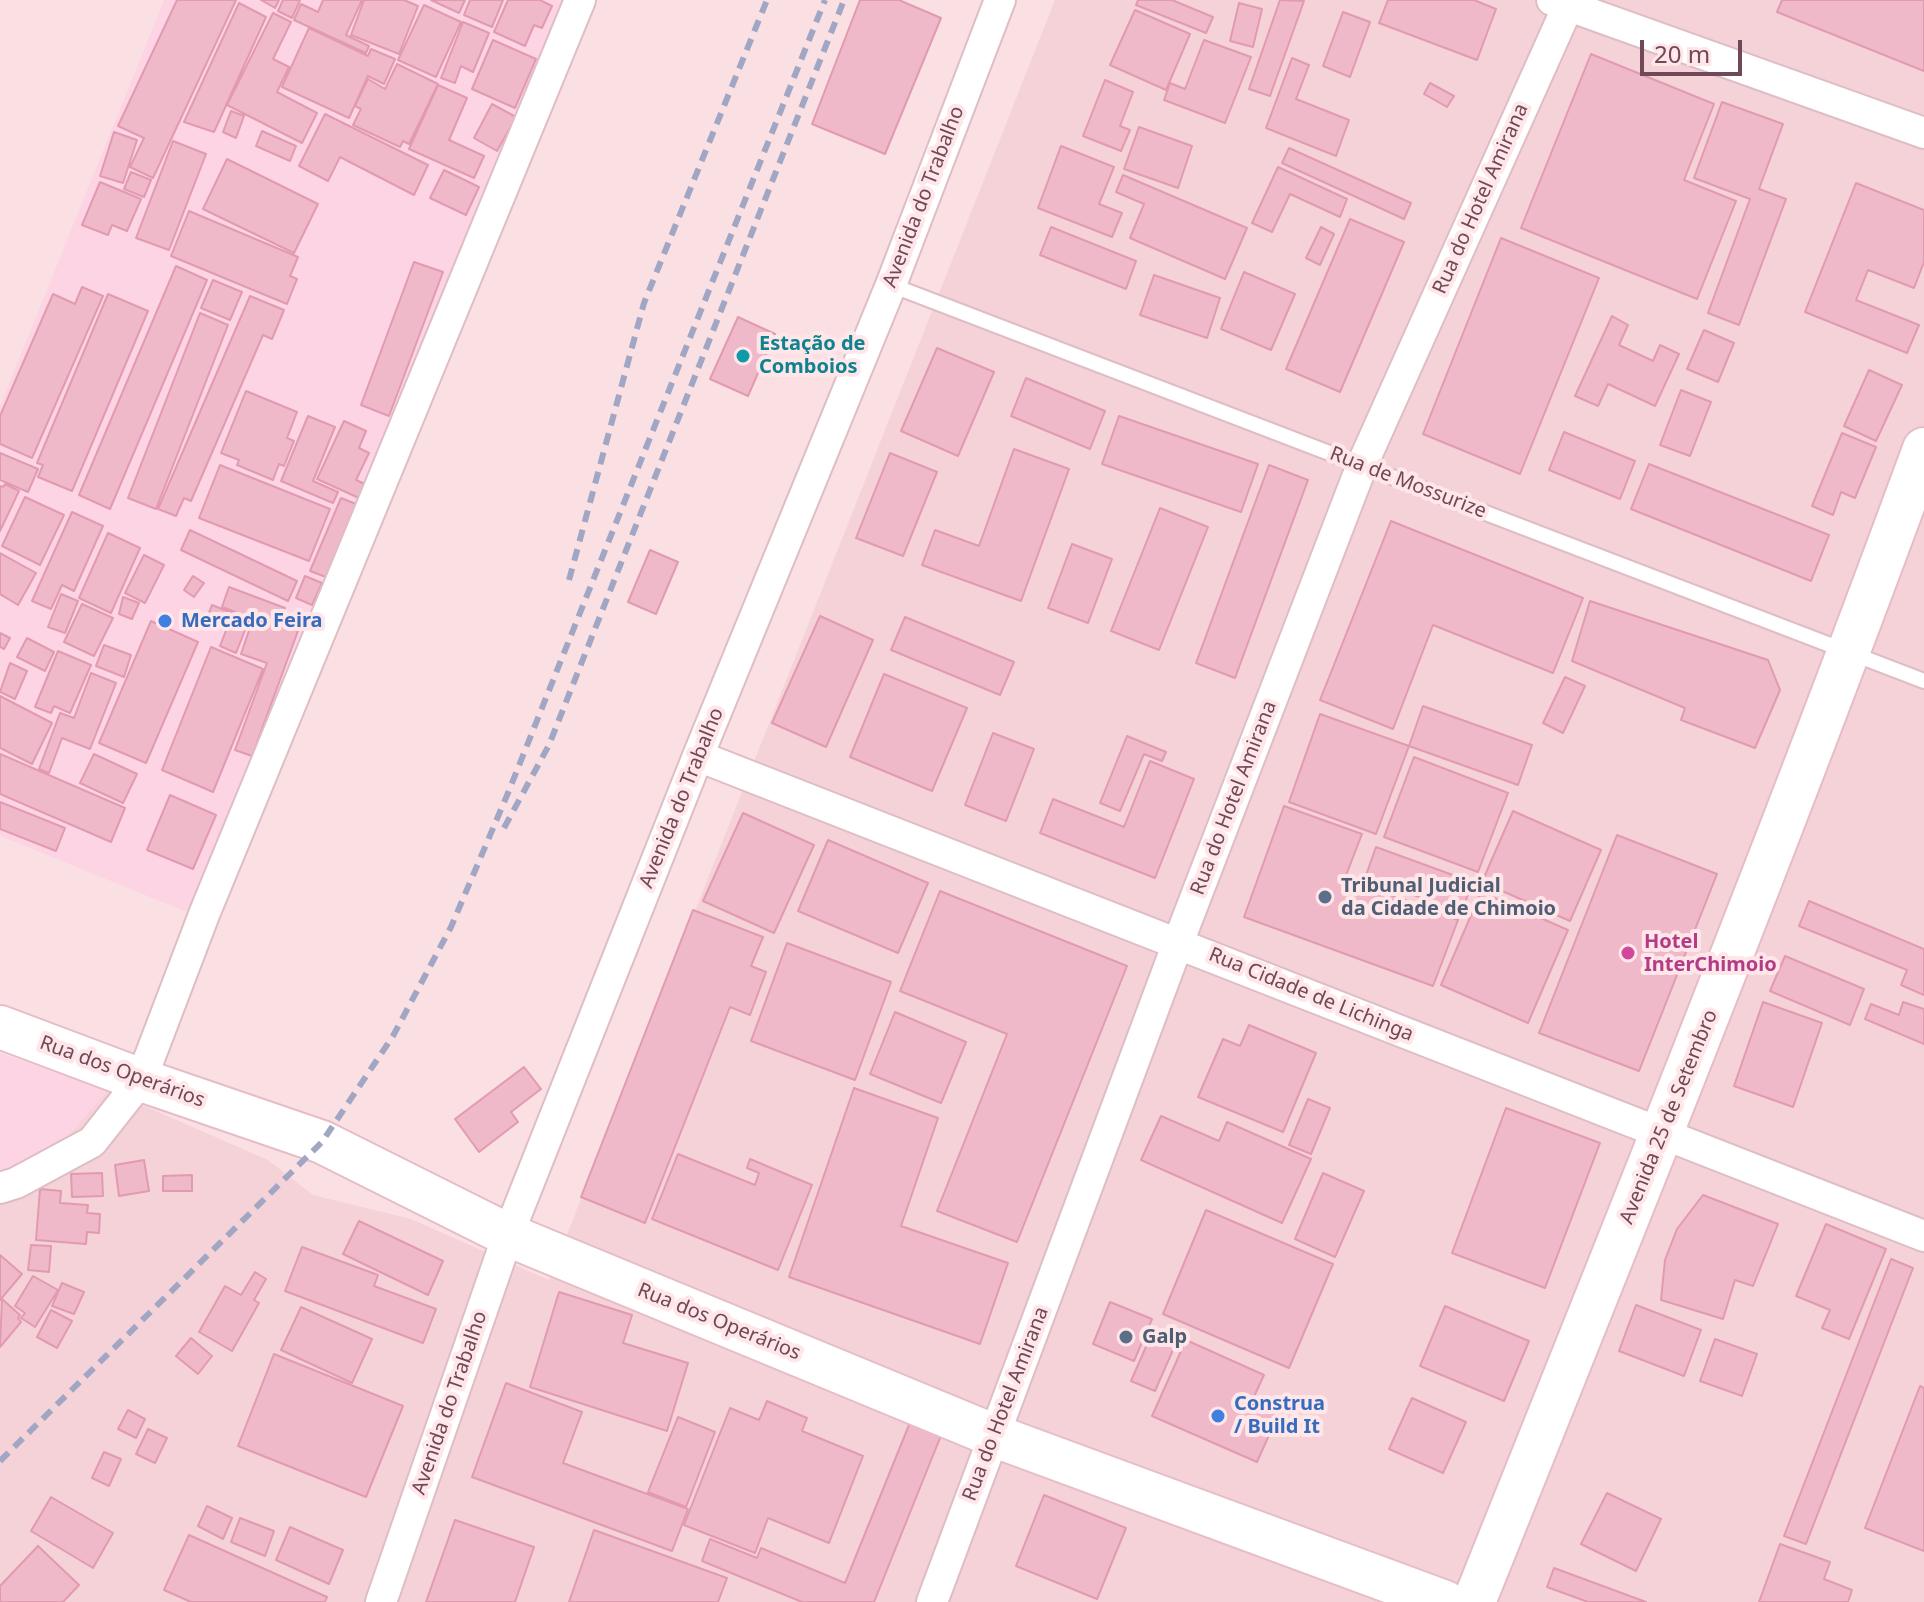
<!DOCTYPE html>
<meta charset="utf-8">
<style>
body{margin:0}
#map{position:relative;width:1924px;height:1602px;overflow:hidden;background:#fbe0e3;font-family:"Noto Sans",sans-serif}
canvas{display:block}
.scale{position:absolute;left:1640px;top:40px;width:102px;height:36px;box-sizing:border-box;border:4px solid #714857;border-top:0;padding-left:10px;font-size:24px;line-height:28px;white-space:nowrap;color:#714857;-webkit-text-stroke:6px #ffe6e9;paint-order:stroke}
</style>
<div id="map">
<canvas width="1924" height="1602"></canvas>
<div class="scale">20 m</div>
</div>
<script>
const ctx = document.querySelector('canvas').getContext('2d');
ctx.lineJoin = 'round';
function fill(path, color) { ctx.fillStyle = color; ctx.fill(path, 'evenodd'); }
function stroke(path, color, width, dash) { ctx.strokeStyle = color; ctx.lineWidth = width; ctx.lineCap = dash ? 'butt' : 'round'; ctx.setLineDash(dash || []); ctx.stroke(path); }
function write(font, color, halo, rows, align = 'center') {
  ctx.font = font + ' "Noto Sans",sans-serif'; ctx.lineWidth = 8; ctx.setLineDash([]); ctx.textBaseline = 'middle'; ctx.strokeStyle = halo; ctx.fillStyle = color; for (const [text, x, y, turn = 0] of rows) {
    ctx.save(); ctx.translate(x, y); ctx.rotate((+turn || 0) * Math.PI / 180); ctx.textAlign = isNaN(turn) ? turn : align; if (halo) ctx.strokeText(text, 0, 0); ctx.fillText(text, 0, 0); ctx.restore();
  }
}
const residential = new Path2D(`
 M1055,0h869v1602h-1924v-419l55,-32 53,-61 160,70 45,35 98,24 138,61z`);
const commercial = new Path2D(`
 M164,0h417l-372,921 -209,-85v-430z
 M0,1053l108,37 -53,61 -55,32z`);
const building = new Path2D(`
 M177,0h59l-83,178 -23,-11 14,-29 -26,-12z
 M261,0h18l-4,8z
 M283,0h17l-8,18 -14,-7z
 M323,0h39l-16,35 23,11 -3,7 -72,-33 7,-16 17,8z
 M364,0h40l14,6 -19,48 -48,-19z
 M431,0h34l-6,13z
 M470,0h33l-11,27 -28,-12z
 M508,0h32l12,6 -10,22 -8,-3 -9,21 -31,-14z
 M860,0h39l42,18 -56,136 -73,-30z
 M1138,0h34l41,17 -7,16 -70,-28z
 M1280,0l24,1 -34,95 -21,-7z
 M1388,0h86l22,9 -19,51 -98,-37z
 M1782,0h142v71l-147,-59z
 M239,3l27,14 -52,115 -30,-10z
 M1239,3l23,6 -9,38 -23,-6z
 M424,5l37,17 -25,55 -38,-17z
 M1135,10l55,24 -24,56 -56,-25z
 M1343,12l27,10 -20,55 -27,-11z
 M273,13l18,9 -18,37 16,8 -12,25 40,21 -15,30 -75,-38z
 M463,22l26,11 -16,39 -12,-6 -6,17 -14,-5z
 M309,28l59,28 3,-7 24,10 -11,25 -16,-8 -19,42 -67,-31z
 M493,40l43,19 -21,49 -43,-19z
 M1204,40l47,17 -26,66 -61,-23 6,-17 15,6z
 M1591,54l123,50 -30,76 52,21 -39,98 -176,-71z
 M1292,58l17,7 -13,34 53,21 -13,36 -70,-28z
 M397,64l41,20 -29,60 -6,-3 -3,6 -47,-22 8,-16 -6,-3 13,-27 17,10z
 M1105,80l28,12 -13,34 10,4 -9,21 -38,-15z
 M1430,83l24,13 -7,11 -23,-13z
 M438,85l29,13 -18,42 35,16 -10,22 -65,-29z
 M1722,102l61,22 -24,65 27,10 -47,126 -31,-12 42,-114 -56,-21z
 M492,104l24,13 -19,34 -23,-13z
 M231,111l13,5 -8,22 -13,-6z
 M325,114l103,51 -14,30 -74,-38 -12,24 -29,-15z
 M1139,127l53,19 -14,42 -54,-19z
 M262,131l34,15 -6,15 -34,-15z
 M114,132l23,8 -14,43 -23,-7z
 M173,141l33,13 -37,96 -33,-12z
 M1061,146l53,21 -15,37 23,9 -10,24 -74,-29z
 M1289,148l122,55 -7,16 -122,-56z
 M227,159l91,45 -24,49 -91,-44z
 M1278,167l69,32 -7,18 -50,-23 -18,38 -20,-9z
 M444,170l35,17 -13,28 -36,-17z
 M131,172l20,8 -7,17 -20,-8z
 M1123,175l124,53 -22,51 -95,-41 14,-34 -28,-12z
 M100,182l41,17 -14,32 -15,-6 -4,10 -26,-10z
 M1856,183l68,27v52l-10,26 -46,-18 -12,30 63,25 -12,28 -102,-41z
 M189,211l109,46 -8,19 7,3 -10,25 -116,-48z
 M1350,219l54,23 -64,150 -54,-23z
 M1051,227l85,34 -10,28 -86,-34z
 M1321,227l13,7 -14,31 -14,-7z
 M1501,238l98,40 -79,196 -97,-40z
 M414,262l29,10 -54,144 -28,-11z
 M176,266l31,14 -97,229 -31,-14z
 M1244,272l51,22 -24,56 -50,-21z
 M1154,275l66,23 -13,40 -67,-23z
 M213,280l29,12 -12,28 -29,-12z
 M82,287l21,9 -71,162 -32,-14v-28l53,-122 22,10z
 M108,294l40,17 -76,180 -34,-14 5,-12 -6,-2z
 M250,296l34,14 -12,29 -9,-4 -72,166 -7,-3 -8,18 -18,-7z
 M200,313l28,12 -72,184 -28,-11z
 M1612,316l16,9 -9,20 34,16 7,-16 19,9 -24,52 -47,-22 -10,22 -23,-10z
 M738,317l37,17 -27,62 -38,-17z
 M1704,330l30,13 -16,39 -31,-13z
 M937,348l57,24 -36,84 -57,-25z
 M1869,370l33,15 -26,56 -32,-15z
 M1026,378l79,33 -15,38 -79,-33z
 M1681,390l30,12 -21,54 -30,-11z
 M246,391l51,21 -10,26 7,3 -10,25 -5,-2 -6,16 -36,-15 2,-5 -18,-7z
 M308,416l27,11 -22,54 25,11 -5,11 -52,-22z
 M1119,416l139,48 -17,48 -139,-48z
 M344,421l22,10 -7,17 10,5 -13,27 9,4 -6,14 -42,-19z
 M1564,432l71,29 -15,38 -71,-29z
 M1842,433l34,14 -21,51 -14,-6 -8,23 -21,-9z
 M1014,449l55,20 -48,132 -99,-36 13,-35 44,16z
 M0,453l38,16 -10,23 -28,-12z
 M890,453l47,19 -34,84 -47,-18z
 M1649,464l180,71 -18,46 -180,-72z
 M220,465l110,44 -21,52 -110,-43z
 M1269,465l39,15 -73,198 -39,-15z
 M5,484l14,7 -19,40v-45l3,1z
 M25,497l39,18 -24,50 -38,-19z
 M341,498l15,6 -30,73 -16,-6z
 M1160,508l48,19 -49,123 -48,-19z
 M72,512l31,14 -29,65 -12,-6 -11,24 -19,-8z
 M1391,521l192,77 -30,75 -120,-48 -40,104 -73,-29z
 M190,530l107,51 -9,20 -107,-51z
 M108,533l32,15 -29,65 -32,-15z
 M1072,544l40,15 -24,64 -40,-15z
 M650,550l28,12 -22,52 -28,-12z
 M0,553l36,20 -18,32 -18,-11z
 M144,555l20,10 -19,38 -20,-10z
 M193,576l11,7 -10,14 -10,-7z
 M305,576l17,7 -10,22 -16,-7z
 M229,587l56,21 -2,5 19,7 -50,136 -17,-6 32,-87 -26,-9 12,-35 -31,-12z
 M61,594l17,7 -13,32 -17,-6z
 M123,597l16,6 -7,16 -13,-5z
 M1590,601l178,59 12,30 -25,58 -74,-28 4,-12 -113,-47z
 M82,604l31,14 -19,38 -30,-14z
 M212,605l37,15 -13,33 -16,-7 7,-18 -21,-8z
 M820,616l53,24 -47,107 -54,-24z
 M905,617l109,45 -14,33 -109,-45z
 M151,621l47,21 -52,121 -47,-20z
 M0,633l10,5 -6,11 -4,-2z
 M27,638l27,14 -9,19 -28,-14z
 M104,645l27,10 -7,22 -28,-11z
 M211,647l52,22 -50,123 -51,-22z
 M58,651l33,14 -21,48 -16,-7 -3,7 -16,-6z
 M10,663l17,8 -12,28 -15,-7z
 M91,673l25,10 -26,66 -28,-11 -13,35 -10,-4 21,-56 14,5z
 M884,674l83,34 -35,83 -82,-34z
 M1565,677l20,9 -22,47 -20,-10z
 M0,696l52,27 -20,41 -32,-16z
 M1423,706l109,39 -14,40 -109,-39z
 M1320,714l89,32 -33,88 -87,-32z
 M993,733l41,16 -28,72 -41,-16z
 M1127,736l39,16 -4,9 -18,-7 -24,57 -20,-8z
 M0,754l125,54 -14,34 -111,-48z
 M94,754l43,20 -14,29 -43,-20z
 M1414,757l94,36 -30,79 -94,-35z
 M1150,761l44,18 -39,99 -115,-45 13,-34 71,28z
 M170,795l46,20 -23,54 -46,-19z
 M0,802l65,26 -9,23 -56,-22z
 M1284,806l78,28 -17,44 113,42 -25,66 -189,-69z
 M1513,811l88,39 -31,71 -88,-39z
 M743,813l71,32 -40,88 -71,-32z
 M1617,835l100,39 -78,197 -100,-38z
 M828,840l100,43 -30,70 -100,-42z
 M1376,847l96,35 -10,30 -97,-34z
 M940,891l187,75 -110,276 -80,-31 70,-177 -107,-43z
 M1481,892l87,38 -40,93 -87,-38z
 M1809,901l115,48v46l-23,-10 6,-15 -108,-44z
 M693,910l70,27 -12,29 15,6 -16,43 -20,-8 -85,216 -64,-26z
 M787,943l104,39 -36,98 -104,-39z
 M1785,956l79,33 -14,36 -80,-34z
 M1763,1002l59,21 -29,84 -59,-21z
 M1903,1002l21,7v35l-59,-25 6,-15 28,11z
 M895,1012l71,30 -25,61 -71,-29z
 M1249,1025l67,28 -33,79 -85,-35 25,-58 17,7z
 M524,1067l17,22 -30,23 7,10 -39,30 -24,-33z
 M854,1088l84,30 -37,108 107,37 -28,81 -191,-67z
 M1308,1099l22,9 -19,46 -22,-9z
 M1506,1108l94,35 -55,145 -93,-35z
 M1161,1116l58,25 8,-19 84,37 -29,64 -141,-63z
 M678,1154l77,31 4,-12 -12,-5 3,-9 62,26 -34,85 -126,-51z
 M144,1160l5,31 -30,5 -4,-31z
 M102,1173l1,23 -31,1 -1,-23z
 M1323,1173l41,18 -29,66 -40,-18z
 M192,1175v16h-29v-15z
 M40,1189l21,2 -1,12 28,2 -1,8 13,1 -1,19 -12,-1 -1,12 -50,-4z
 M1703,1195l75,29 -25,62 -18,-6 -12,39 -62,-19 4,-40 12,-31z
 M1206,1210l127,54 -44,104 -126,-54z
 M359,1221l84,40 -15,34 -85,-41z
 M1826,1224l60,25 -37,90 -27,-11 8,-18 -34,-14z
 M31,1245l20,1 -2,26 -21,-2z
 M302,1247l76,28 -4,11 62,23 -13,34 -138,-52z
 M0,1255l22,19 -22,26z
 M1891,1259l22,9 -107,276 -22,-8z
 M255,1272l11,7 -12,21 5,3 -27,48 -33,-19 26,-46 16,9z
 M33,1276l25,14 -23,37 -14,-9 4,-5 -10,-7z
 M62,1283l22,9 -10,22 -22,-8z
 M559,1292l73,23 -9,28 65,20 -21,68 -137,-44z
 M2,1299l18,16 -2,3 3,4 -21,25z
 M1110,1302l42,17 -18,42 -41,-17z
 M1636,1305l65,25 -17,46 -65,-25z
 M1445,1306l84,35 -25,60 -84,-35z
 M301,1307l71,32 -20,44 -71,-33z
 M51,1310l21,11 -15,27 -20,-11z
 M1152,1333l24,10 -21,48 -24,-10z
 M191,1338l21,18 -14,18 -22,-18z
 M1715,1339l42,15 -15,42 -42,-15z
 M1186,1340l78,35 -13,28 27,12 -21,47 -105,-46z
 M274,1354l129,52 -37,91 -128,-51z
 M506,1383l76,29 -19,51 125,46 -16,42 -200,-74z
 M1920,1386l4,2v163l-59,-23z
 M1412,1398l54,24 -23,51 -54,-24z
 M767,1401l40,17 -5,13 61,25 -34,87 -61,-25 -13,35 -71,-28 46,-117 29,12z
 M128,1410l17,9 -9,19 -18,-9z
 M678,1417l37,15 -29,75 -38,-15z
 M911,1420l31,13 -68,169h-72l-100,-41 8,-22 47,19 4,-10 84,35z
 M148,1429l19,9 -12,25 -19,-9z
 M104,1452l17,7 -12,27 -17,-8z
 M1607,1493l54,26 -25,52 -55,-27z
 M1044,1495l82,33 -29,71 -81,-33z
 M51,1497l62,36 -20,35 -62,-37z
 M207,1506l25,12 -9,21 -25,-13z
 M240,1518l34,13 -9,25 -34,-14z
 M455,1520l79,27 -19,55h-89z
 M290,1527l53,23 -14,34 -53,-24z
 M594,1530l133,48 -9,24h-149z
 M189,1535l138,62 -2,5h-134l-27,-12z
 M1780,1544l50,18 -6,17 28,11 -4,12h-89z
 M38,1546l41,39 -16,17h-63v-16z
 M1554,1568l92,34h-58l-41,-15z`);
const lane = new Path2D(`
 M891,285l1033,396`);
const street = new Path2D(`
 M1552,0l372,133
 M698,756l1226,480
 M0,1188l16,-5 76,-41 49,-62 64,-168 375,-912
 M381,1602l127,-367 190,-479 193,-471 109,-285
 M932,1602l246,-659 184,-478 206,-459`);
const secondary = new Path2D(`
 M0,1027l141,53 181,62 186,93 487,201 450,166
 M1474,1602c154,-383 308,-766 450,-1153`);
const rail = new Path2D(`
 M569,580l75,-277 123,-303
 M504,828l45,-83 295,-745
 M0,1461l322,-319 71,-106 58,-109 57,-134 317,-793`);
const markers = [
 [743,356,8,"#0f9aa8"],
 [165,621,8,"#3f7fe0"],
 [1325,897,8,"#5c6f8a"],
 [1628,953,8,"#d1479c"],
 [1126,1337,8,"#5c6f8a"],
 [1218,1416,8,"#3f7fe0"]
];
const streetNames = [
 ["Avenida do Trabalho",924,197,-69],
 ["Rua do Hotel Amirana",1481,199,-66],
 ["Rua de Mossurize",1408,483,21],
 ["Avenida do Trabalho",682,798,-68],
 ["Rua do Hotel Amirana",1234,798,-69],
 ["Rua Cidade de Lichinga",1311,995,22],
 ["Rua dos Operários",122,1072,20],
 ["Avenida 25 de Setembro",1669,1117,-68],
 ["Rua dos Operários",719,1322,22],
 ["Avenida do Trabalho",450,1403,-71],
 ["Rua do Hotel Amirana",1006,1404,-69]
];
const cultureNames = [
 ["Estação de",759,344],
 ["Comboios",759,367]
];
const shopNames = [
 ["Mercado Feira",181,621],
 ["Construa",1234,1404],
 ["/ Build It",1234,1427]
];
const serviceNames = [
 ["Tribunal Judicial",1341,886],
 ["da Cidade de Chimoio",1341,909],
 ["Galp",1142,1337]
];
const hotelNames = [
 ["Hotel",1644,942],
 ["InterChimoio",1644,965]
];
fill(residential, '#f5d2d7');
fill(commercial, '#fcd4e4');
fill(building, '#f0b9ca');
stroke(building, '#e29ab1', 2);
stroke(lane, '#dfbdc5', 18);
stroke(street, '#dfbdc5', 34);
stroke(secondary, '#e6bdc7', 46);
stroke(lane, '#fff', 14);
stroke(street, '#fff', 30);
stroke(secondary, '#fff', 42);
stroke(rail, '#a0a6c3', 6, [12, 8]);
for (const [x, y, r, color] of markers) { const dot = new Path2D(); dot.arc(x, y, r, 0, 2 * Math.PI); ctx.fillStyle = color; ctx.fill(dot); stroke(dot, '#ffe6e9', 3); }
write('20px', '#714857', '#ffe6e9', streetNames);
write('bold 20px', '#0d838f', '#ffe6e9', cultureNames, 'left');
write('bold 20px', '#366cbe', '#ffe6e9', shopNames, 'left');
write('bold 20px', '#4e5e75', '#ffe6e9', serviceNames, 'left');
write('bold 20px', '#b23c85', '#ffe6e9', hotelNames, 'left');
</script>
